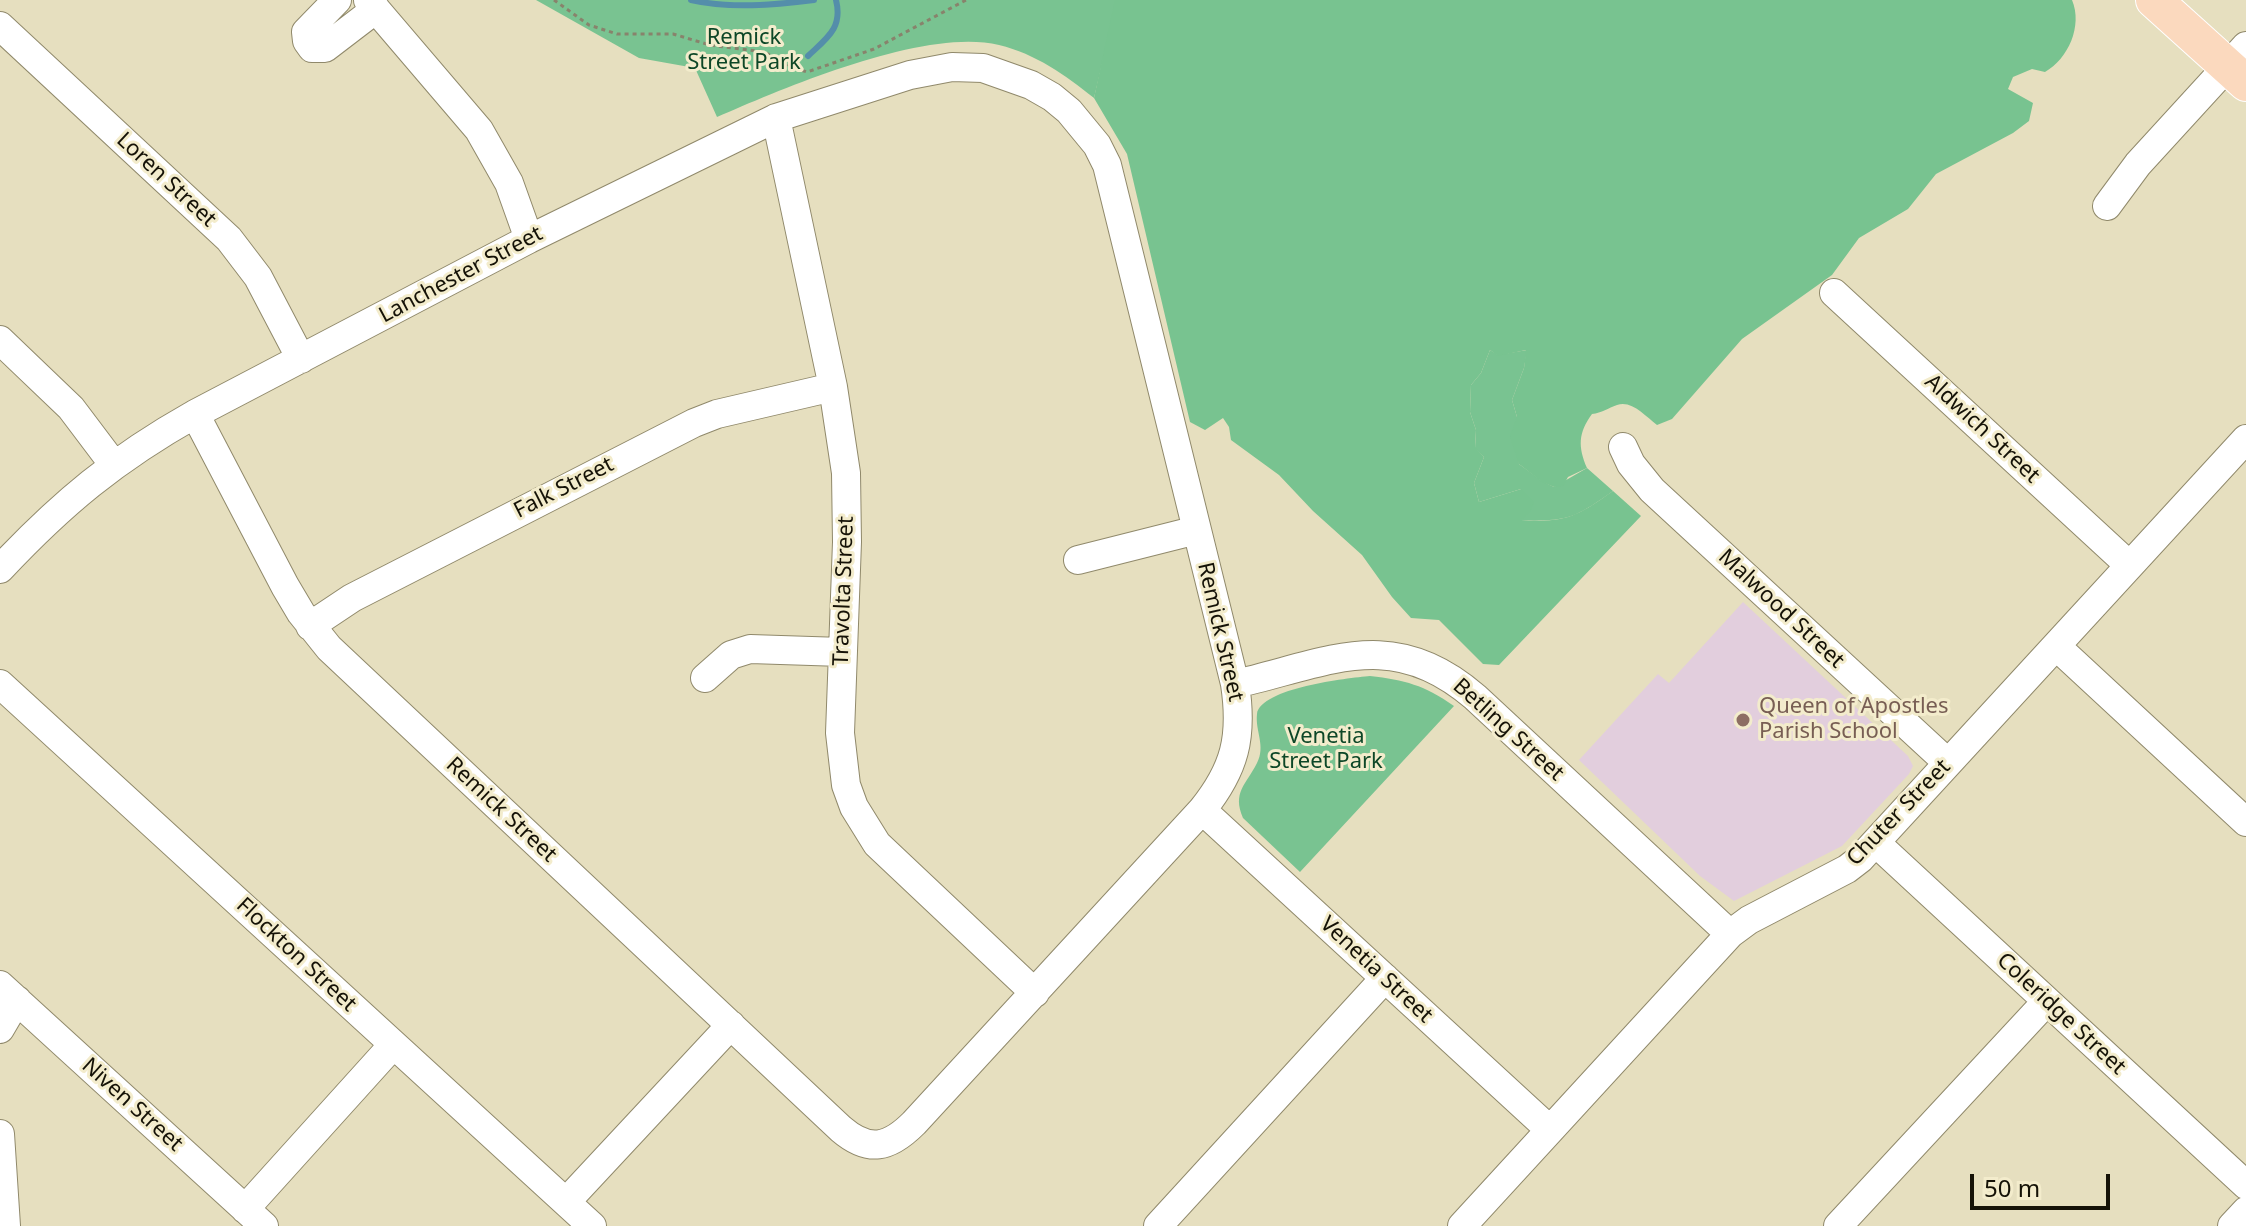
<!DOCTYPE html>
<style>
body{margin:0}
#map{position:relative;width:2246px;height:1226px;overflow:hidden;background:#e6dfbf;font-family:"Noto Sans",sans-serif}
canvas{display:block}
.scale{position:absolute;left:1970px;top:1174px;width:140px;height:36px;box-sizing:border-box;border:4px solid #151207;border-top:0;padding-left:10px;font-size:24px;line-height:28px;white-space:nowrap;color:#151207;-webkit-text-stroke:6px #f3eccc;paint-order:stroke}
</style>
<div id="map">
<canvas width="2246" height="1226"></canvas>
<div class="scale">50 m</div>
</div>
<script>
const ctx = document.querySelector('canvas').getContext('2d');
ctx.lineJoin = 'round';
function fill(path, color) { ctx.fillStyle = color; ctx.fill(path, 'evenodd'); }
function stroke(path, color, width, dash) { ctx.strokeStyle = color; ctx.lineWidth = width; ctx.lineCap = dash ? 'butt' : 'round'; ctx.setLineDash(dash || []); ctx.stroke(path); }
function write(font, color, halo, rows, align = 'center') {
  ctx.font = font + ' "Noto Sans",sans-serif'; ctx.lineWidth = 6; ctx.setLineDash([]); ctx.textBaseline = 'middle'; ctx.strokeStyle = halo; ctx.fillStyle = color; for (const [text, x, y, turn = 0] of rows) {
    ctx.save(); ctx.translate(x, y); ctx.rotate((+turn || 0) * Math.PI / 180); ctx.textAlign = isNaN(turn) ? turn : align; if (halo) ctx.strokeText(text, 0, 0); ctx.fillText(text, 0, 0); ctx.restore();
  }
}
const education = new Path2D(`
 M1743,602l165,154 5,10 -4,8 -67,72 -108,55 -34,-25 -121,-116 79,-86 11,9z`);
const green = new Path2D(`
 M536,0h581l-23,98c-29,-23 -58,-44 -95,-53 -73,-18 -213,42 -282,72l-22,-49 -56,-10z
 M1490,350l8,5 29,-5 -3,18 -12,32 5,17 2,47 23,17 12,6 33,-19 26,23c-38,27 -45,31 -93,29l1,-31 -42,13 -5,-19 10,-26 -9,-9 1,-18 -6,-18 1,-27 10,-12z
 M1370,676c35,4 54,9 84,30l-154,166 -57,-54c-11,-26 3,-33 14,-55 9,-17 -2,-32 0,-49 4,-26 90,-36 113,-38z`);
const forest = new Path2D(`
 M1115,0h957c11,26 -4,59 -27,72l-13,-3 -19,8 -5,12 25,14 -4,18 -16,12 -77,41 -28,35 -49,29 -27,37 -90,64 -70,80 -15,6c-12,-9 -25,-25 -40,-20 -9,3 -15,8 -25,9 -14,19 -14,33 -5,54l-19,9 -5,9 -9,1 -12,-5 -23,-18 -9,-28 7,-19 -5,-17 12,-32 2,-18 -28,6 -8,-6 -9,23 -10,12 -1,27 6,18 -1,17 9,10 -10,26 5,19 42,-13 13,13 -4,10 -9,8c46,3 56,-4 92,-29l28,25 -142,149 -16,-1 -44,-44 -28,-2 -19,-21 -30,-42 -49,-44 -34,-36 -48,-35 -2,-13 -6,-9 -18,12 -15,-8 -63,-268 -33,-56z`);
const stream = new Path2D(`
 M691,0c39,9 83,5 123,0
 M808,56c19,-18 35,-28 28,-56`);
const path = new Path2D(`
 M554,0l35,25 28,9h56l37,11 54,7 30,16 13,4 67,-23 92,-49`);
const minor = new Path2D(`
 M337,0l-31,32 1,9 5,7h13l51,-39
 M368,0l111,130 30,53 20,56
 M0,26l229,213 29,38 43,82
 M776,118l57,269 13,86 1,69 -7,191 6,52 8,22 23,37 158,149
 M2107,206l31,-42 108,-118
 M1834,293l295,272
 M0,340l71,68 43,57
 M1623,447l8,17 21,26 296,273
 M1078,560l119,-30
 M0,569c62,-66 115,-110 195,-155l334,-175 247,-121 134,-43 42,-8 31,1 48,17 21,12 17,14 28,34 10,20 128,519c8,53 0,85 -33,126l-288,313c-25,25 -45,30 -73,6l-512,-481 -28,-35 -16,-27 -90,-172
 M310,626l42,-28 342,-175 23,-9 116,-27
 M2056,646l190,176
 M705,678l26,-23 19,-6 92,3
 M0,684l592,542
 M1235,684c93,-21 157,-59 240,13l255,237
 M1202,810l348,320
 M1876,843l370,342
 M0,985l264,241
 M0,1029l17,-29
 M0,1134l6,92
 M566,1202l165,-177
 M245,1209l148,-164
 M1158,1226l227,-248
 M1462,1226l268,-292 19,-14 98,-51 13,-10 386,-420
 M1838,1226l209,-225
 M2232,1226l14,-15`);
const major = new Path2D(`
 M2154,0l92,83`);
const markers = [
 [1743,720,8,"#8d6e63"]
];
const parkNames = [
 ["Remick",744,38],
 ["Street Park",744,63],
 ["Venetia",1326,737],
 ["Street Park",1326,762]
];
const streetNames = [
 ["Loren Street",166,180,43],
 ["Lanchester Street",461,275,-28],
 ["Aldwich Street",1982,429,43],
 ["Falk Street",564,488,-27],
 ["Travolta Street",844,591,-88],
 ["Malwood Street",1781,609,43],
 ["Remick Street",1220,632,77],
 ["Betling Street",1508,730,42],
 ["Remick Street",501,810,43],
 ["Chuter Street",1899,813,-46],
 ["Flockton Street",296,955,43],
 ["Venetia Street",1376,970,43],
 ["Coleridge Street",2061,1014,43],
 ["Niven Street",132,1105,42]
];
const educationNames = [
 ["Queen of Apostles",1759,707],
 ["Parish School",1759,732]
];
fill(education, '#e2cedd');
fill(green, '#79c391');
fill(forest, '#78c390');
stroke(stream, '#548eaa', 6);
stroke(minor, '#90896b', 30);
stroke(major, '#fff', 38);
stroke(path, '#88836c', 3, [4, 4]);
stroke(minor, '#fff', 28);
stroke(major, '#fbd9be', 36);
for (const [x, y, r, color] of markers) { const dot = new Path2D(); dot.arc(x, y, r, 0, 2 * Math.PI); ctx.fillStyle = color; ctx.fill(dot); stroke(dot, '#f3eccc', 3); }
write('22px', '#0d4727', '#f3eccc', parkNames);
write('22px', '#151207', '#f3eccc', streetNames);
write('22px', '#785e54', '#f3eccc', educationNames, 'left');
</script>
